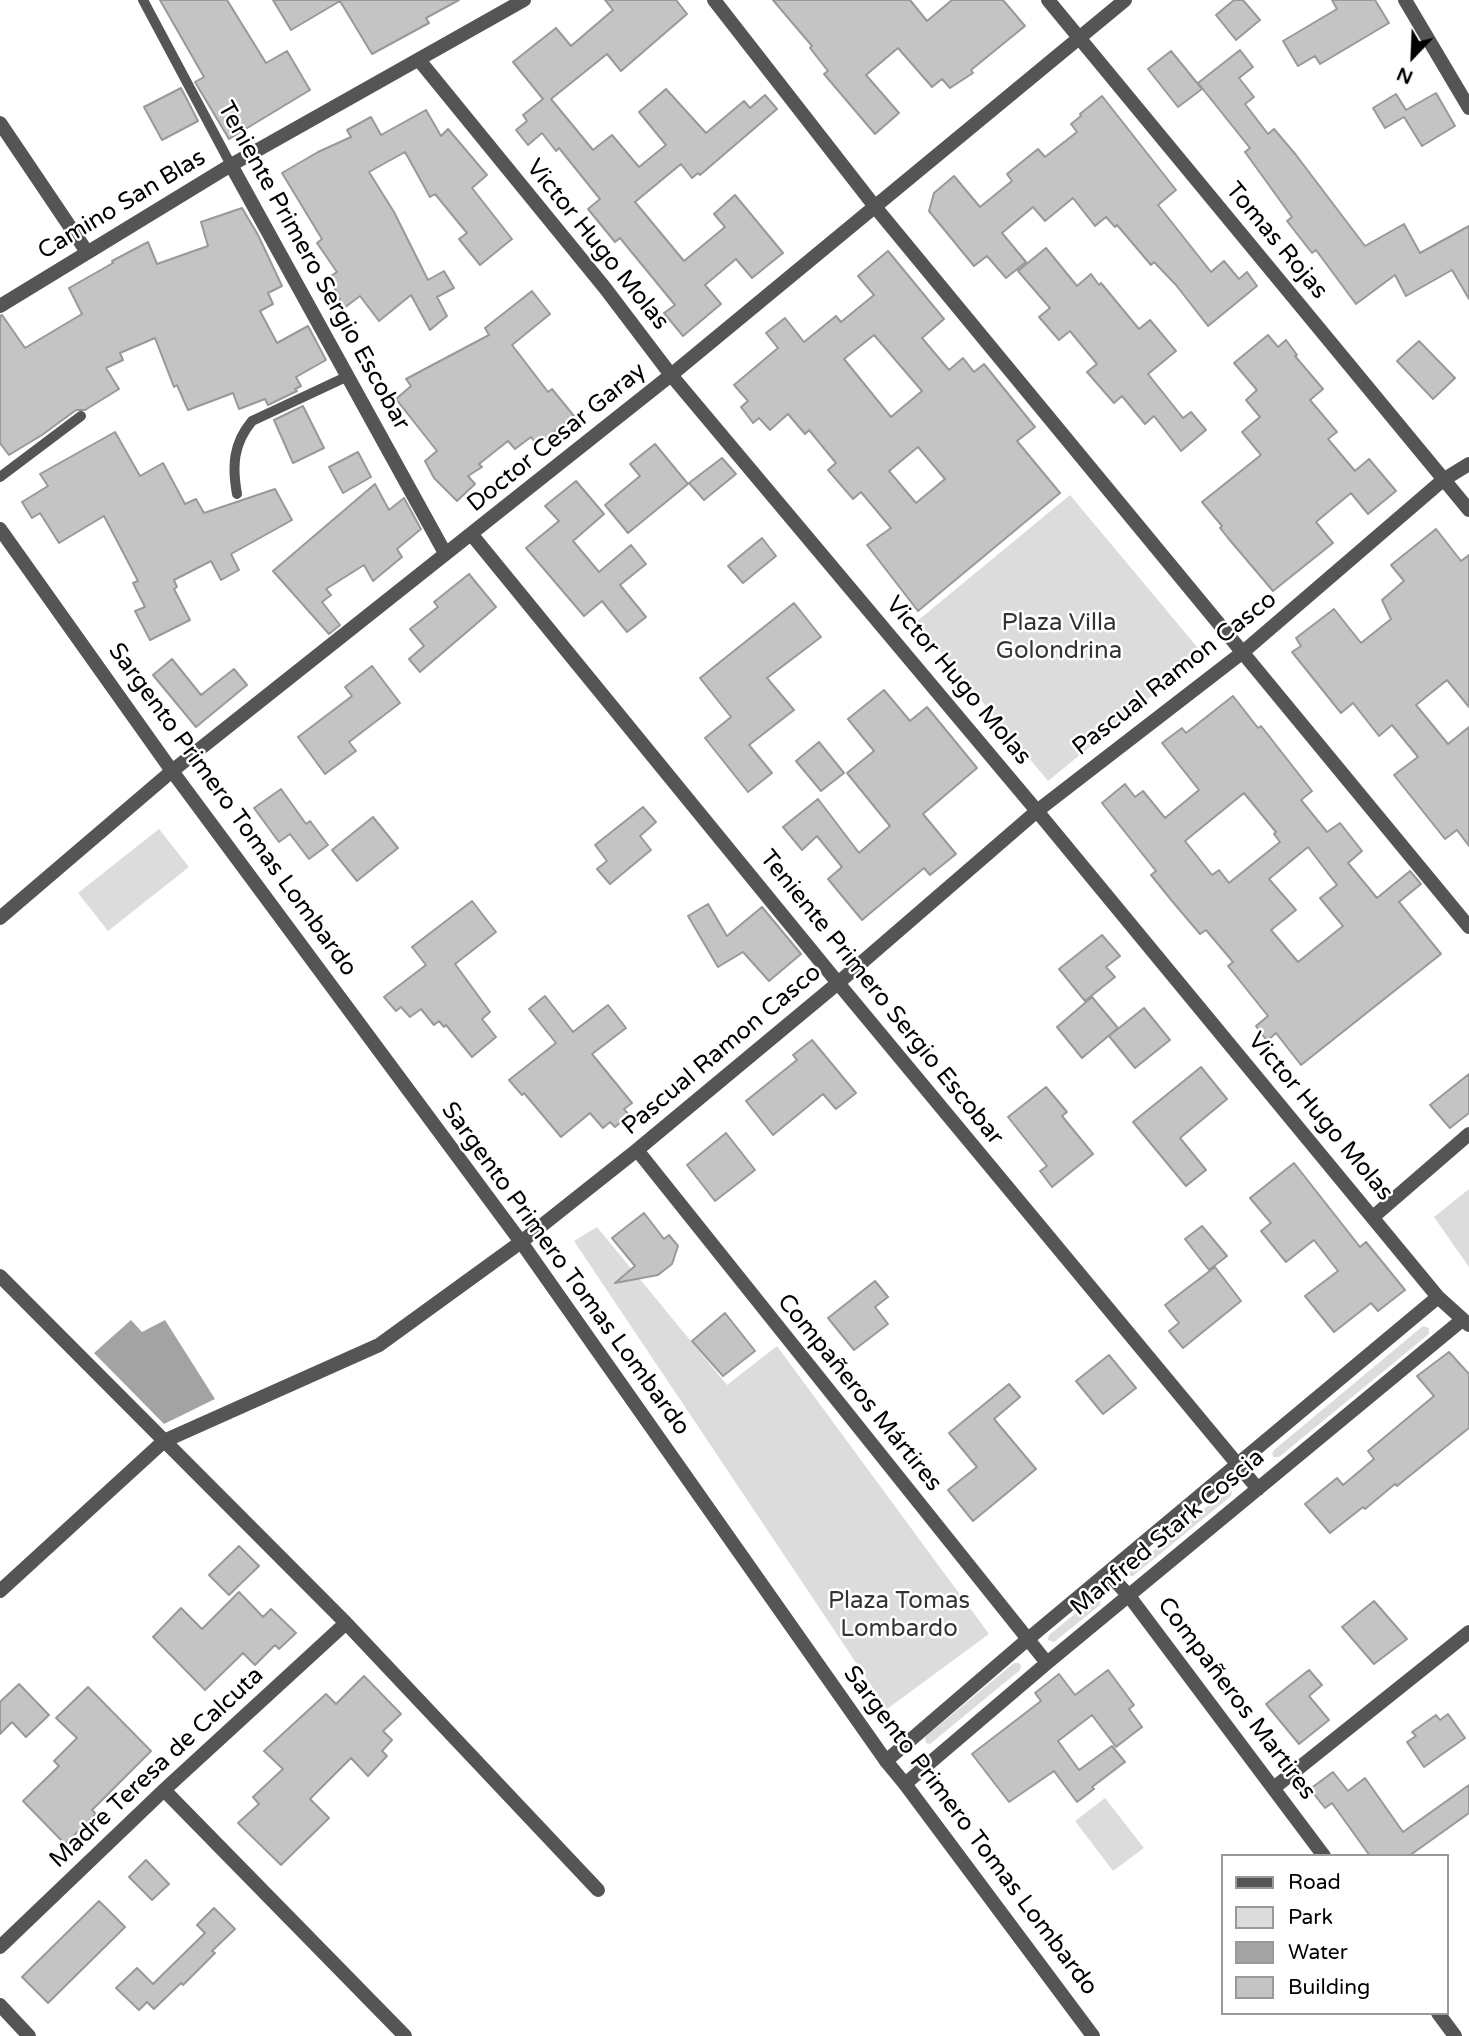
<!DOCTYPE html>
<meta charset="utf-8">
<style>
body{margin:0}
#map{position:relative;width:1469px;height:2036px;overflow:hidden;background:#fff;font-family:"Varela Round",sans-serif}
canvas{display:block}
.legend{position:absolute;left:1221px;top:1854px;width:228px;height:161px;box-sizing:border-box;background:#fff;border:2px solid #999;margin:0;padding:9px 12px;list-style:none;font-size:21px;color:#000}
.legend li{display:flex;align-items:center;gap:14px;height:35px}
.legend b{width:35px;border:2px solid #999}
.north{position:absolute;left:1378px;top:21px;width:70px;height:70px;-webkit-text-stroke:5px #fff;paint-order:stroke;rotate:203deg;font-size:19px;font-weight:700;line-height:28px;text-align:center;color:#000}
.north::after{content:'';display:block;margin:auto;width:24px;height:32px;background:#000;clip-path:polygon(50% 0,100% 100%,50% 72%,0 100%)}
</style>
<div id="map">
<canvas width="1469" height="2036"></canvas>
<ul class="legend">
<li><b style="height:9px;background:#555"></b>Road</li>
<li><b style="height:19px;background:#dcdcdc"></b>Park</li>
<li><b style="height:19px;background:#a3a3a3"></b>Water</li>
<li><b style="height:19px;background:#c4c4c4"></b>Building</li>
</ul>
<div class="north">N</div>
</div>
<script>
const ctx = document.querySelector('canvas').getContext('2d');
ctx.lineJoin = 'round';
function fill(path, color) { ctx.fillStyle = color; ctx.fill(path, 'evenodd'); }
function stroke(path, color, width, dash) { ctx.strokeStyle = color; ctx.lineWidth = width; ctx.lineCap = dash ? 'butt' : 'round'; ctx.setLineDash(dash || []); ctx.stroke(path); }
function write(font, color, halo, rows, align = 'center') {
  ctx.font = font + ' "Varela Round",sans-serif'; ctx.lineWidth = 5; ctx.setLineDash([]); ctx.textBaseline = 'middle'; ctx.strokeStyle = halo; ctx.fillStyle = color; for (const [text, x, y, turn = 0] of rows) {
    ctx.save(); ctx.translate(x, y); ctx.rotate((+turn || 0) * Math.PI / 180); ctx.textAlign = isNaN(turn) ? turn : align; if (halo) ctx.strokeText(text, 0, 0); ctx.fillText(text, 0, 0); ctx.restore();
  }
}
const green = new Path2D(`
 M1070,495l133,159 -155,127 -132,-159z
 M159,829l30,38 -81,64 -30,-38z
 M1469,1189v78l-35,-50z
 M597,1227l130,158 50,-39 212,288 -102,75 -313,-468z
 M1423,1326l6,2v6l-150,123h-5l-2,-3 2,-4z
 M1227,1490l5,1 -1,5 -98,80h-3v-6z
 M1097,1596l4,3 -1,6 -46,37 -6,-2 1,-5z
 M1014,1663h5l2,3 -1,4 -90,74 -4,-1 -1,-6z
 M1105,1798l39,50 -31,23 -38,-50z`);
const water = new Path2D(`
 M131,1320l11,12 23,-12 50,79 -51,25 -70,-71z`);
const building = new Path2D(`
 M160,0h67l39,63 21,-12 23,39 -81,49 -34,-57 9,-5z
 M273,0h186l-33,18 3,5 -57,31 -32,-53 -49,29z
 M605,0h71l11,14 -66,57 -14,-17 -56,45 42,51 19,-15 27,32 27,-22 -27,-33 27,-23 40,44 38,-32 6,7 15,-13 12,14 -77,66 -2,-2 -6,5 -11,-14 -46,38 49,59 41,-34 -11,-13 21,-19 48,58 -31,25 -16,-19 -31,26 16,19 -38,32 -19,-23 11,-8 -55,-67 -5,4 -27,-33 12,-10 -41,-51 -3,3 -14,-18 -14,12 -12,-15 11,-9 -4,-6 20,-16 -30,-37 43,-34 15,18 42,-36z
 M773,0h137l17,21 25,-21h51l22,26 -54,44 2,3 -23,15 -8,-9 -10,8 -34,-39 -32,27 33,38 -24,21 -51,-60 4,-3 -18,-23 2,-2z
 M1234,0h9l17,20 -24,20 -20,-25z
 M1332,0h43l14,23 -69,41 -5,-8 -17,10 -15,-25 54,-32z
 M1240,50l13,17 -14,11 15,19 -9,7 23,30 6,-5 22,26 69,91 39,-22 16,29 49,-27v73l-17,-29 -46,26 -11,-21 -39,29 -40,-54 -4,3 -25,-32 5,-4 -47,-65 5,-4 -52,-65z
 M1171,51l31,38 -24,18 -30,-38z
 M181,88l17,33 -36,19 -18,-33z
 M1436,93l19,33 -33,20 -18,-29 -19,11 -12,-20 23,-14 10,16z
 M1102,96l74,94 -18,15 53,67 13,-11 15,18 8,-7 10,14 -49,40 -32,-41 -22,-23 -3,3 -34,-40 -2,2 -9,-10 -11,9 -22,-28 -28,23 -12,-14 -31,26 24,29 -20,16 -19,-22 -13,10 -45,-55 5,-18 20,-17 26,31 32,-26 -5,-7 21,-17 10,-8 7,8 32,-25 -6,-8 10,-8 -1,-2z
 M426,110l15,26 7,-7 39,46 -15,13 40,51 -32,26 -21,-26 8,-6 -32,-39 -5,3 -25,-45 -36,20 25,40 34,68 16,-9 10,17 -17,9 10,19 -17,14 -19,-35 -32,26 -19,-25 -16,12 -15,-31 8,-5 -20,-29 5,-4 -40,-66 36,-21 33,-15 -4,-7 24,-13 10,18z
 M242,208l16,27 24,51 -14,7 5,11 -13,7 17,32 31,-17 18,34 -30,17 5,9 -6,3 2,2 -29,14 -3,-6 -26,10 -6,-16 -45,17 -11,-25 -3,2 -19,-49 -35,15 3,7 -17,8 13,21 -34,21h-9l-34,25 -33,20 -9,-12v-127l2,-1 23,33 57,-34 -13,-26 44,-25 -1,-2 36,-19 9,22 51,-18 -7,-24z
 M1046,248l31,38 14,-12 8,11 2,-2 38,46 11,-9 26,31 -28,23 35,44 8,-6 15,18 -25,21 -27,-35 -9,8 -23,-28 -8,7 -27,-31 10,-8 -27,-33 -11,9 -20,-23 11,-9 -32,-37z
 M888,251l56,68 -22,19 27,32 14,-12 11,14 10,-8 51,63 -18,14 43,52 -142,118 -51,-66 24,-17 -30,-36 -8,7 -25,-29 8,-7 -27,-33 -4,4 -17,-20 -18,16 -11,-12 -6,5 -12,-16 7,-6 -14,-16 44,-37 -12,-15 19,-15 19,24 32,-26 5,6 33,-27 -16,-19zM874,335l48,56 -31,26 -47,-58zM918,447l27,32 -29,24 -27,-32z
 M532,291l18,23 -38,31 36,47 4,-3 22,27 -37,29 -6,-8 -16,12 -7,-8 -29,23 3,3 -14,9 7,8 -18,17 -23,-23 -9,-17 12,-10 -41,-52 15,-13 -5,-7 83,-44 -4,-7z
 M1268,335l10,12 8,-7 11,15 -2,1 28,33 -13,11 27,32 -9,7 27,32 14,-12 27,32 -28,23 -17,-21 -35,29 17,21 -60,48 -45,-53 -8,-10 2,-2 -20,-24 59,-47 -19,-23 18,-15 -14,-17 11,-10 -23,-27z
 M1419,341l36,37 -22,21 -36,-38z
 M303,406l21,42 -31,15 -19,-43z
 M115,432l25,44 23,-13 22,41 11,-5 8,14 71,-24 17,31 -61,34 8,16 -18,10 -10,-19 -37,19 3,7 -3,2 16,31 -40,20 -15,-29 10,-4 -12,-24 5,-2 -34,-65 -45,27 -19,-30 -8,5 -10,-16 26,-16 -8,-12z
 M655,444l33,40 -60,49 -23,-28 35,-29 -10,-12z
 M358,452l13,25 -28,16 -14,-26z
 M722,458l14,16 -32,26 -15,-17z
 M576,481l28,33 -31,27 26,31 32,-27 15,19 -26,21 26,32 -19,15 -25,-31 -18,15 -58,-68 33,-27 -14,-15z
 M375,484l14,26 15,-12 17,31 -24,20 5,8 -29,24 -9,-16 -38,24 5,6 -9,7 18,23 -11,9 -56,-63z
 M1436,529l25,32 8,-6v152l-22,-27 -31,25 32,39 21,-17v119l-12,-16 -12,9 -51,-64 24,-18 -26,-32 -13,11 -26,-33 -12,10 -49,-61 9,-6 -5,-8 38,-29 27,34 30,-24 -9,-19 22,-19 -13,-16z
 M762,538l14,18 -33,27 -15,-17z
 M469,574l27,33 -76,65 -11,-13 15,-13 -14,-17 28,-22 -4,-5z
 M794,603l27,34 -54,41 27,32 -45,35 23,28 -24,19 -43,-54 26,-21 -31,-39z
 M172,659l29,36 33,-26 13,16 -51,42 -43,-52z
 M372,666l28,37 -51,39 7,9 -31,23 -27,-37 54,-41 -7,-9z
 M884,690l26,31 17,-14 50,61 -54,46 33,40 -26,21 -6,-7 -62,52 -34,-41 14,-12 -25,-31 -15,14 -19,-23 35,-28 41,54 31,-27 -43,-53 27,-22 -26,-32z
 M1233,696l25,32 3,-2 51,65 -11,9 26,32 13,-9 22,28 -14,12 29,35 33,-27 11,13 -22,18 42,52 -140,111 -25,-32 -9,8 -11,-15 12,-10 -40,-50 5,-4 -27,-32 -6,4 -28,-33 -21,-26 5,-4 -54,-68 23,-19 10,13 8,-6 22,27 34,-28 -37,-47 20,-15 4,5zM1244,793l32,39 -2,2 6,8 -51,41 -10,-13 -7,5 -27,-34zM1308,847l29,38 -17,13 23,28 -45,36 -27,-32 25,-20 -27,-31z
 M819,742l25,31 -23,18 -25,-30z
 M281,789l25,35 4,-3 18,24 -19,14 -19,-25 -11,8 -25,-34z
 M643,807l13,15 -16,14 11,14 -41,34 -13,-15 10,-8 -12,-16z
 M373,817l25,31 -41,33 -25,-31z
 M472,901l24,31 -41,32 35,48 -8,7 14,18 -24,20 -26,-32 -2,2 -5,-6 -5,4 -13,-16 -11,8 -9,-10 -5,4 -12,-14 42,-32 -14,-18z
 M708,904l19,32 35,-29 39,47 -32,27 -26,-29 -25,15 -30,-51z
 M1102,935l18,21 -14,11 9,10 -30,24 -26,-32z
 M545,996l28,36 35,-27 18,23 -34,26 40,49 -8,6 5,6 -14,12 -5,-5 -7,6 -13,-15 -29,24 -37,-44 -2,2 -13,-15 47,-37 -27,-34z
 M1092,997l26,31 -36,30 -25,-31z
 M1144,1008l26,32 -35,28 -26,-32z
 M812,1040l44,53 -20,16 -13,-15 -50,41 -27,-34 51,-41 -4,-5z
 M1201,1067l26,32 -47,39 26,32 -20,16 -53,-64z
 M1469,1074v39l-19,15 -20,-23z
 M1046,1087l21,25 -5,4 31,38 -41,33 -12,-16 7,-5 -39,-49z
 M726,1133l29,37 -40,31 -28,-36z
 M1294,1163l66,84 6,-5 39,48 -27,21 -7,-8 -37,29 -29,-36 33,-25 -24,-31 -28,22 -25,-31 10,-8 -21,-25z
 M644,1213l20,26 5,-4 9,11 -6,18 -14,11 -43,8 20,-17 -23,-28z
 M1202,1226l25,30 -18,14 -24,-31z
 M1215,1267l26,34 -58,47 -14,-17 10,-8 -14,-18z
 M875,1281l13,16 -13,10 13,17 -34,26 -26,-32z
 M725,1313l30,38 -32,25 -31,-35z
 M1449,1352l20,22v54l-72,58 -2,-2 -30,25 -2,-2 -33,26 -25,-29 32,-26 6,7 31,-26 -6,-8 66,-55 -17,-20z
 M1109,1355l27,33 -33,26 -27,-33z
 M1009,1384l11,13 -26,22 42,50 -63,52 -25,-31 29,-23 -28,-34z
 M239,1546l20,20 -30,29 -20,-20z
 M239,1592l24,25 8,-8 25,24 -17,16 -4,-4 -20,20 -12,-12 -38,37 -52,-53 28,-29 21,21z
 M1374,1601l33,38 -33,25 -32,-37z
 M1108,1670l26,35 -5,4 13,18 -26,20 -24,-32 -34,26 21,29 33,-24 13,16 -33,25 2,2 -17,13 -23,-31 -45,31 -37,-48 69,-53 -6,-8 24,-19 16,21z
 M1309,1670l13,15 -13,11 20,24 -30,24 -33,-40z
 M364,1676l37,38 -18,17 9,9 -10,11 5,5 -19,20 -17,-18 -41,41 19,19 -48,47 -43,-42 21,-19 -6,-7 30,-28 -19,-18 62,-57 10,10z
 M19,1684l30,31 -23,22 -14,-15 -12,12v-32z
 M88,1687l63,64 -59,59 4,4 -31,30 -42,-43 36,-35 -5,-5 23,-23 -21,-20z
 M1448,1714l17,24 -41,29 -17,-25 9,-6 -4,-4 24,-17 4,5z
 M1333,1772l15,19 17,-13 38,54 66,-47v28l-60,43h-39l-38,-53 -7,5 -15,-19z
 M146,1860l23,24 -17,16 -23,-23z
 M99,1901l26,26 -77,76 -26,-26z
 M214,1908l21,21 -23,22 3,2 -32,32 -2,-2 -27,26 -7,-7 -8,8 -23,-22 21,-20 16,16 52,-51 -8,-8z`);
const service = new Path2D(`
 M143,0l88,165
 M0,477l81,-61
 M237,494c-5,-28 -4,-50 15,-73l94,-44`);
const minor = new Path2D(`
 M714,0l162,208 593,719
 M1048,0l421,510
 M1405,0l64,108
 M419,60l186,228 66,87 366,436 401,486 31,28
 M0,123l87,129
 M231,165l214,388
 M0,306l231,-141 293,-165
 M472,535l366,448 420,506
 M0,918l172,-147 499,-396 454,-375
 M637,1150l410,513
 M1373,1217l96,-83
 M0,1276l346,347 252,267
 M1108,1573l21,23 195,260
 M0,1591l164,-150 215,-96 142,-103 116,-92 201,-167 199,-172 206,-159 200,-172 26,-16
 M886,1761l142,-122 410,-342
 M905,1784l142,-121 415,-343
 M1275,1787l194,-155
 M164,1790l241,246
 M0,1947l164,-157 182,-167
 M0,2005l29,31
 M1438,2013l17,23`);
const tertiary = new Path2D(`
 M0,529l172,242 349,471 365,519 19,23 188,252`);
const streetNames = [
 ["Camino San Blas",122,205,-31],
 ["Tomas Rojas",1276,241,50],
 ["Victor Hugo Molas",597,245,51],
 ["Teniente Primero Sergio Escobar",313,266,61],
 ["Doctor Cesar Garay",557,438,-39],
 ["Pascual Ramon Casco",1175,674,-38],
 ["Victor Hugo Molas",958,681,50],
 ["Sargento Primero Tomas Lombardo",232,810,54],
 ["Teniente Primero Sergio Escobar",881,998,51],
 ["Pascual Ramon Casco",722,1050,-40],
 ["Victor Hugo Molas",1320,1117,50],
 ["Sargento Primero Tomas Lombardo",565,1269,54],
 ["Compañeros Mártires",859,1393,51],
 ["Manfred Stark Coscia",1168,1533,-40],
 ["Compañeros Martires",1236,1699,53],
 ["Madre Teresa de Calcuta",157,1768,-43],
 ["Sargento Primero Tomas Lombardo",970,1831,53]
];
const parkNames = [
 ["Plaza Villa",1059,624],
 ["Golondrina",1059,652],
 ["Plaza Tomas",899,1602],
 ["Lombardo",899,1630]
];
fill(green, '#dcdcdc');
fill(water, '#a3a3a3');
fill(building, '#c4c4c4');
stroke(building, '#999', 2);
stroke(service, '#555', 10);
stroke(minor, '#555', 14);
stroke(tertiary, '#555', 14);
write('24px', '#000', '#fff', streetNames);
write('24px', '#333', '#fff', parkNames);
</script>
